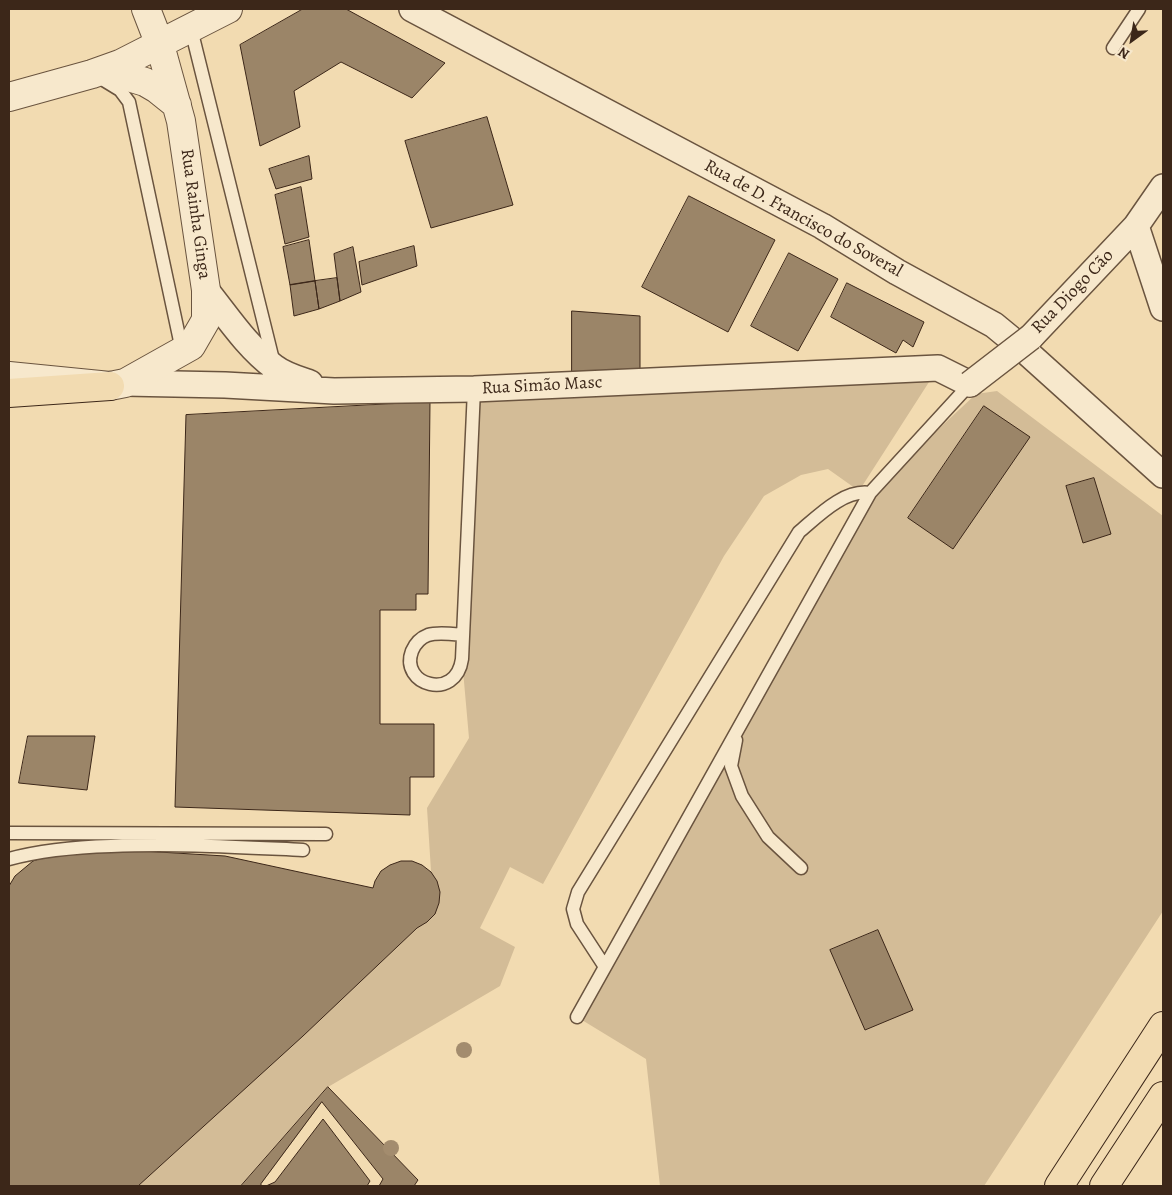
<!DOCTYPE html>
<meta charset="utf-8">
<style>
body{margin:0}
#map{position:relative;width:1172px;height:1195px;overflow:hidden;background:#f2dbb1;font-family:Alegreya,serif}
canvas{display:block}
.frame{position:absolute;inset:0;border:10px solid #3c2719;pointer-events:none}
.north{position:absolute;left:1107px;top:15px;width:50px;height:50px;-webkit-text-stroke:4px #f7e8cc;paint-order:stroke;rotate:212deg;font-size:14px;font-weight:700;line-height:20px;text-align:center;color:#3c2719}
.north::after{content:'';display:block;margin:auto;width:18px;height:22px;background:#3c2719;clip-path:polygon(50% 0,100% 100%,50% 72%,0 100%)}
</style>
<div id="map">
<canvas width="1172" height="1195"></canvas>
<div class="frame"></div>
<div class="north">N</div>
</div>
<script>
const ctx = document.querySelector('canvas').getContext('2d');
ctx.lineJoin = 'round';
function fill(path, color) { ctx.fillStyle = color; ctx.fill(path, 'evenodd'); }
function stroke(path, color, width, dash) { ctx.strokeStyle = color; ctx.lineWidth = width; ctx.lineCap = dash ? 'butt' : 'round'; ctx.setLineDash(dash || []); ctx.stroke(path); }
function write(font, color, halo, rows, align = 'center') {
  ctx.font = font + ' Alegreya,serif'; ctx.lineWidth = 4.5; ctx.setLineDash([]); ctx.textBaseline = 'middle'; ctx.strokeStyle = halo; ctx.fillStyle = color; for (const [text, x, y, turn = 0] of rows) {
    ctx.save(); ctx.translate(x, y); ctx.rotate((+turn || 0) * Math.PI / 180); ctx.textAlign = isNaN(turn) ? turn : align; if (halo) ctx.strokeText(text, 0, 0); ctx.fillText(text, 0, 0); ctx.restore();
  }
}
const green = new Path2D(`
 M938,368l-79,123 -31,-22 -27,6 -37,21 -40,60 -181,328 -33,-17 -30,61 35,19 -15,39 -172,101 -87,99h-157v-2l326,-315 21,2 -4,-63 42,-70 -7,-79 12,-270z
 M997,391l166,125v395l-179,275h-324l-14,-127 -69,-42 293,-524 106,-99z`);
const building = new Path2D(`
 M303,9h43l99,54 -33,35 -71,-36 -47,29 6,36 -40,19 -20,-101z
 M487,117l26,88 -82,23 -26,-87z
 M309,156l3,23 -36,10 -7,-20z
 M301,187l8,50 -24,7 -10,-49z
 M689,196l86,44 -47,92 -86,-45z
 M309,240l6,41 -25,4 -7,-38z
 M414,246l3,20 -55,19 -3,-23z
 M353,247l8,45 -21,9 -6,-47z
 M789,253l49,26 -40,72 -47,-25z
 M337,278l3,23 -21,8 -4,-28z
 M315,281l4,28 -25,7 -4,-31z
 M847,283l77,39 -11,25 -10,-7 -7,13 -65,-36z
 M572,311l68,5v59l-68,1z
 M430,402l-2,192h-12v16h-36v114h54v53h-24v38l-235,-8 11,-392z
 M984,406l46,31 -77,112 -45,-31z
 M1094,478l17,56 -28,9 -17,-57z
 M28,736h67l-8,54 -68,-7z
 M109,849l116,7 148,32 2,-7 6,-10 9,-6 11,-4h11l10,4 9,7 6,9 3,11 -1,11 -4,11 -8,8 -10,6 -114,108 -165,150h-129v-300l6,-10 18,-15 24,-8z
 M878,930l35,80 -48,20 -35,-80z
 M328,1087l90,93 -4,6h-173z
 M322,1102l61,77 -4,7h-12l3,-5 -47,-62 -48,63 -9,4h-5v-2z`);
const service = new Path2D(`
 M191,29l83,335
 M1113,48l26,-39
 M102,79l18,11 9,12 51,239 -4,11
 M463,635c-11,-1 -25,-3 -35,0 -8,3 -13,9 -16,16 -13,34 44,51 50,8l12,-270
 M736,740l-5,26 11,30 26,41 33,31
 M9,833l317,1
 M9,859c33,-9 68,-12 102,-13 64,-3 128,1 192,4
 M605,967l-28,-43 -4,-15 5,-17 221,-360c19,-16 45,-43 71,-39
 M577,1017l293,-524 100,-109`);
const minor = new Path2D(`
 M412,9l410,217 75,46 97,53 28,23 141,127
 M1136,226l27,82
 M206,290c21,26 41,57 68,77 10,8 24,12 36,16
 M1031,337l105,-111 27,-39
 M125,383l100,2 109,6 140,-2 464,-21 32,16`);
const tertiary = new Path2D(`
 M106,70l39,12 12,7 20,16
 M9,97l83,-23 28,-10 108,-55
 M9,376l101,10 15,-3 66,-37 15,-26v-30l-25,-169 -21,-76 -14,-36`);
const primary = new Path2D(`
 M9,393l101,-7
 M1059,1186l104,-160
 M1104,1186l59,-90`);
const minorBridge = new Path2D(`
 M970,384l61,-47`);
const trees = [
 [464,1050],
 [391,1148]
];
const streetNames = [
 ["Rua Rainha Ginga",195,214,82],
 ["Rua de D. Francisco do Soveral",803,219,29],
 ["Rua Diogo Cão",1073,292,-46],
 ["Rua Simão Masc",542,386,-3]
];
fill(green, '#d3bc97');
fill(building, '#9b8568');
stroke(building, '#3c2719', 1);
stroke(service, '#6a543f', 15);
stroke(minor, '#6a543f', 28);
stroke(tertiary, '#6a543f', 30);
stroke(primary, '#3c2719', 30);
stroke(service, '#f7e8cc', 12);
stroke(minor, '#f7e8cc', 25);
stroke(tertiary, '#f7e8cc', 28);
stroke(primary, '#f2dbb1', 28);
stroke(minorBridge, '#6a543f', 28, []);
stroke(minorBridge, '#f7e8cc', 25);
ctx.fillStyle = '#a38c6e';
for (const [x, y] of trees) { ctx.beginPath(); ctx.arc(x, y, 8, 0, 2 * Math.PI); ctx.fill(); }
write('18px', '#3c2719', '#f7e8cc', streetNames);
</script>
